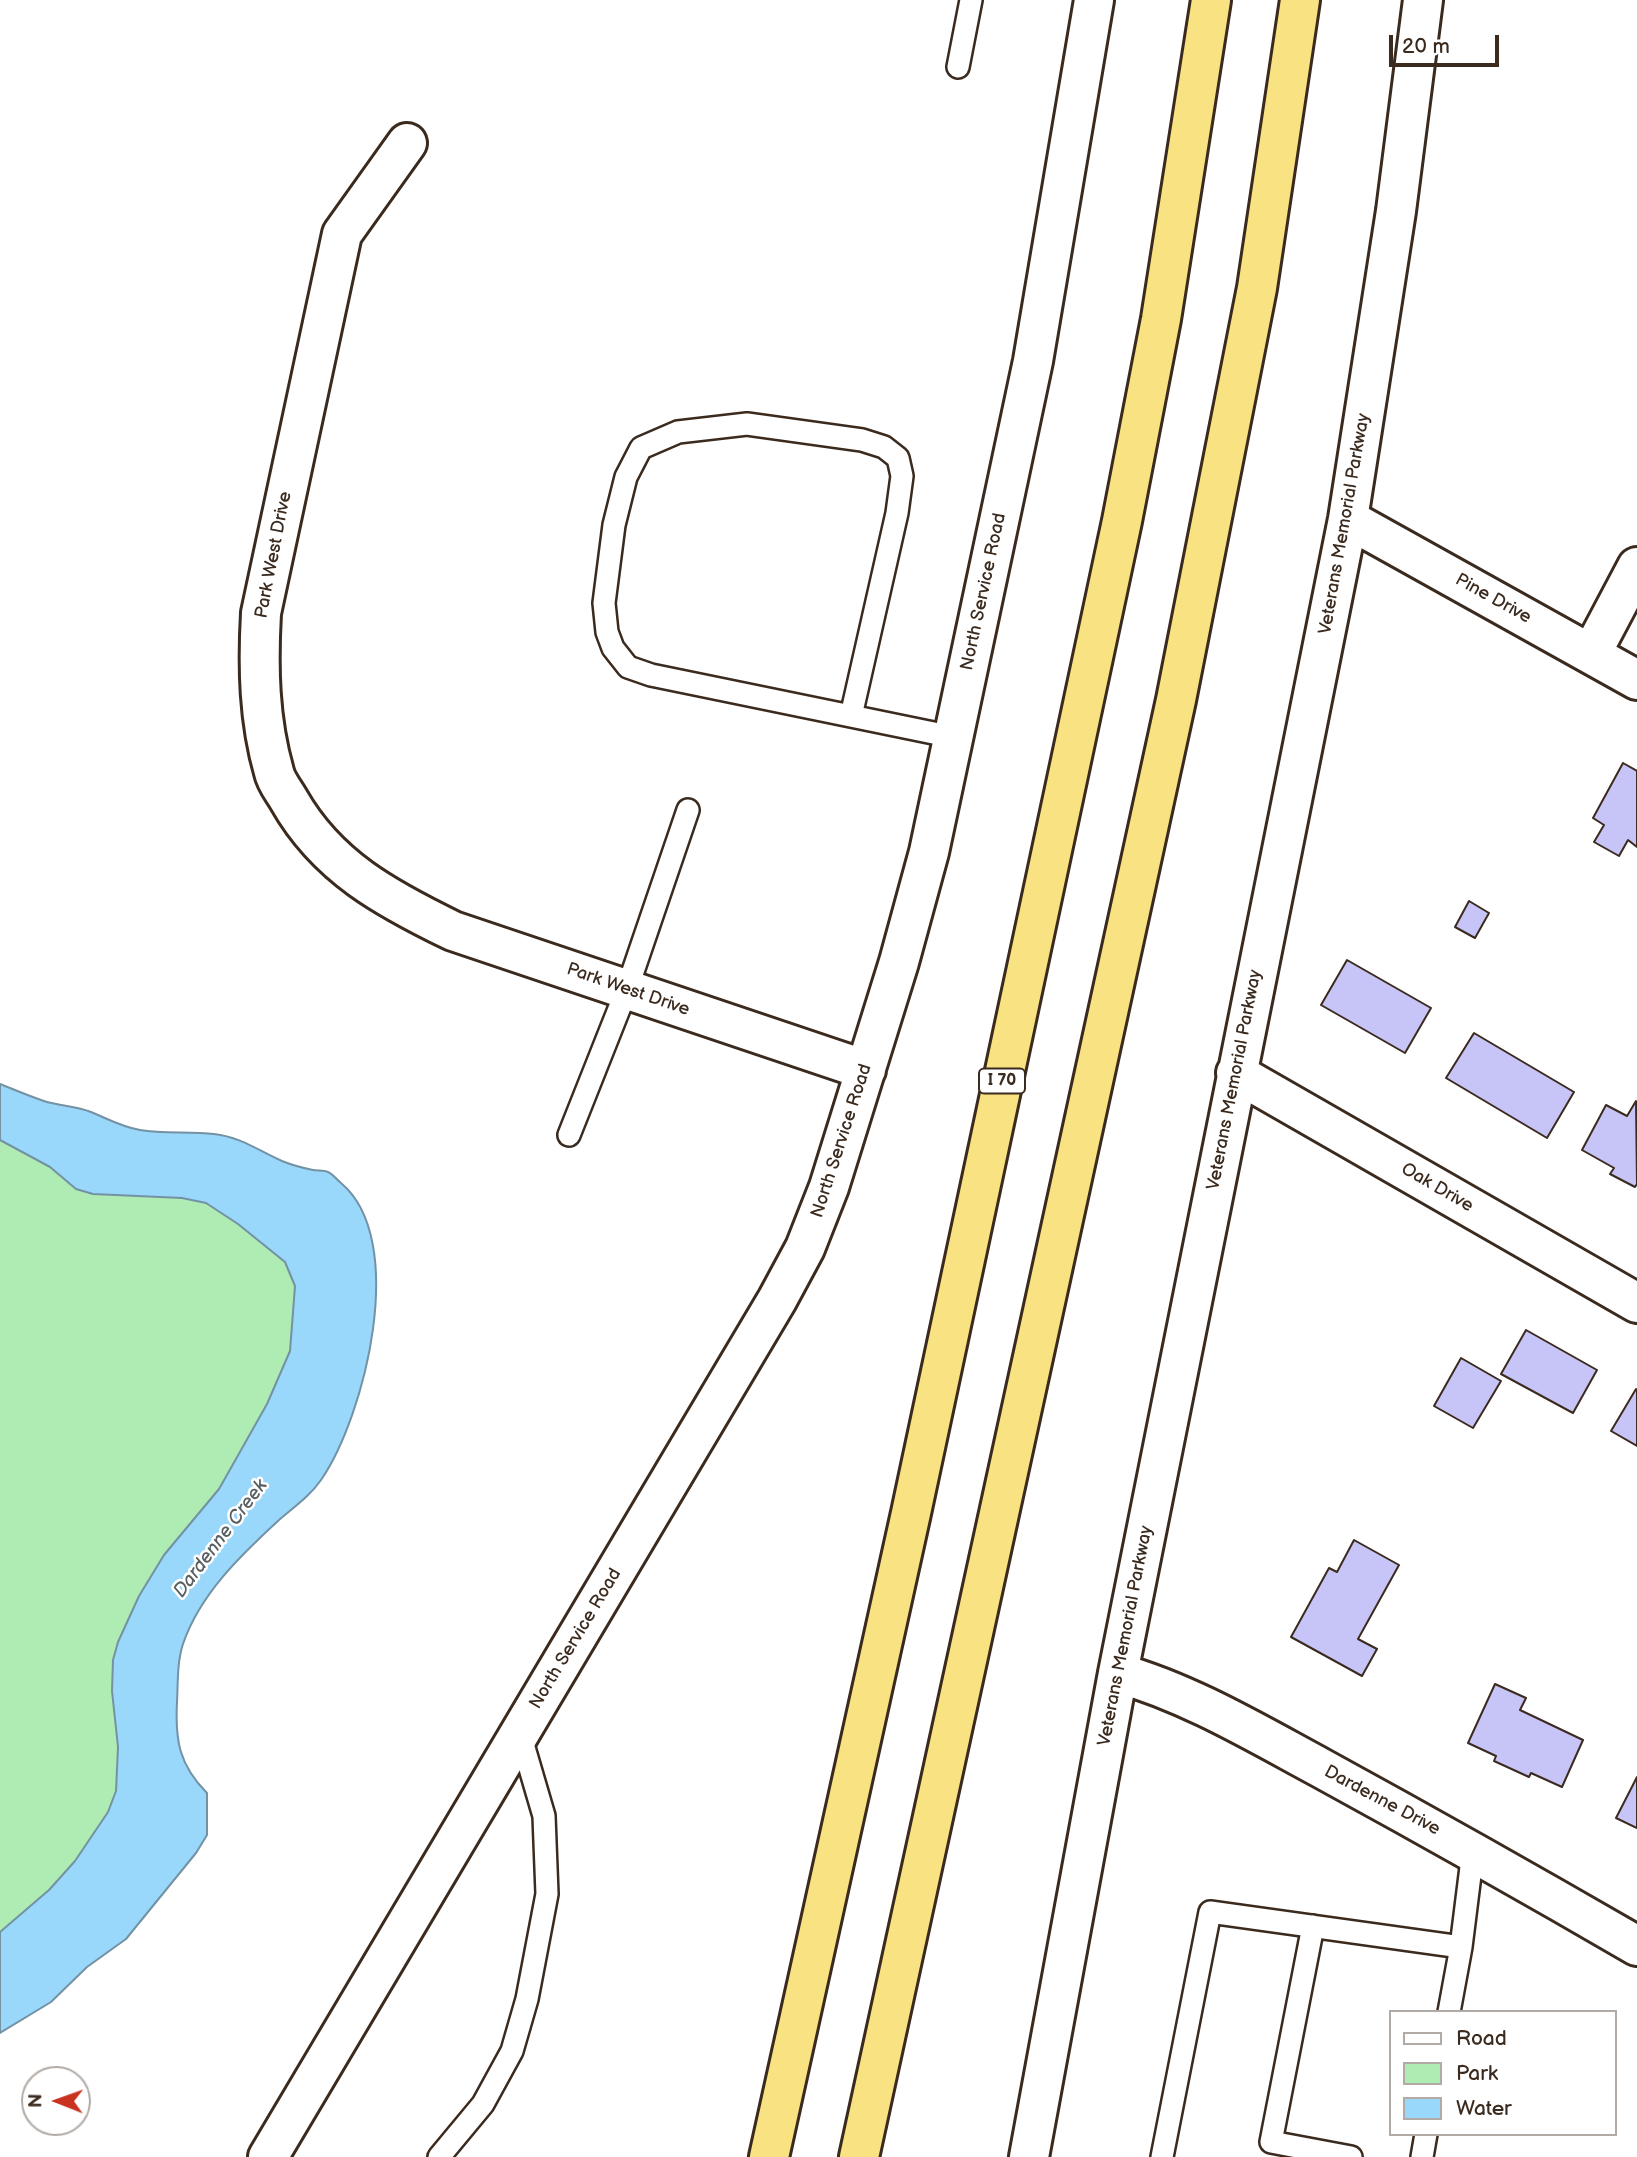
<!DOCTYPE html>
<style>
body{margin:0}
#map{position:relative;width:1637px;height:2157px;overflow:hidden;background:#fff;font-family:"Balsamiq Sans",sans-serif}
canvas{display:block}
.legend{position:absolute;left:1389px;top:2010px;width:228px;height:126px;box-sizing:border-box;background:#fff;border:2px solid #b1aaa5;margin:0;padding:9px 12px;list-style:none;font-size:21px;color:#3b2a1e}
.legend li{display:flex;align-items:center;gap:14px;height:35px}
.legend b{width:35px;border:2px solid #b1aaa5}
.north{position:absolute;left:21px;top:2066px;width:70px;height:70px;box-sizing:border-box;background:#fff;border:2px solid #b1aaa5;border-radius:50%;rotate:271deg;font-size:19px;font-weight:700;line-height:28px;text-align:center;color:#3b2a1e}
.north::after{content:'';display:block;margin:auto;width:24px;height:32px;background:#c8321e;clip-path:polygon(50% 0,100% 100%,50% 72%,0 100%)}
.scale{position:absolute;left:1389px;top:35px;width:110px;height:32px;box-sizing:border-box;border:4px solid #3b2a1e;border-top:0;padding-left:9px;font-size:21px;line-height:24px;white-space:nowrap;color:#3b2a1e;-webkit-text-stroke:5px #fff;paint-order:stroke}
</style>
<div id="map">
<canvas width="1637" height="2157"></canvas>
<ul class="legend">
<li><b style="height:9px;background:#fff"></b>Road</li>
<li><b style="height:19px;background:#aeecb3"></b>Park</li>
<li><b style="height:19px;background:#99d7fb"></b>Water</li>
</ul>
<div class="north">N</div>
<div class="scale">20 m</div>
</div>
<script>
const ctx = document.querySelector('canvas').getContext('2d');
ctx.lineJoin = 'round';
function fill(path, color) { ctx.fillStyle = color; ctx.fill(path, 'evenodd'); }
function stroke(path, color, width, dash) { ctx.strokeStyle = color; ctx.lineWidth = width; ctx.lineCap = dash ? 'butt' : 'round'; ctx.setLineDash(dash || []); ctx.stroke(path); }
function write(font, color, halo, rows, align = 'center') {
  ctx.font = font + ' "Balsamiq Sans",sans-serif'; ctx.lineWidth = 5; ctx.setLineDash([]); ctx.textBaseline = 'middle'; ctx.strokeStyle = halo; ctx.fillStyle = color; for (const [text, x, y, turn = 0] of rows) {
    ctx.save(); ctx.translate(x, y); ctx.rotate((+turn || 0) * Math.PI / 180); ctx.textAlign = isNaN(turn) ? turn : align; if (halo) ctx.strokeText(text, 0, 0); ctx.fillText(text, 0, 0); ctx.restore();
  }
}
const green = new Path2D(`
 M0,1140l50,27 26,22 17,5 89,4 23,5 33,21 47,38 10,24 -5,65 -23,53 -48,85 -55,66 -25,41 -21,46 -5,18 5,87 -2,44 -8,21 -33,49 -26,29 -49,42z`);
const water = new Path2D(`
 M0,1084c15,6 29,12 44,17 15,5 32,5 47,11 17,7 31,15 49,18 24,4 50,1 74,4 27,3 45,17 68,27 10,4 21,7 31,9 4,1 11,0 15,2 5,2 9,8 13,11 68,57 24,233 -20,297 -11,16 -27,27 -42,40 -38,35 -79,74 -96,124 -6,18 -5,39 -6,58 -2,38 2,63 30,91v42l-11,18 -70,86 -39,28 -36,35 -51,31v-101l49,-42 26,-29 33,-49 8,-21 2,-44 -6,-56 1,-31 5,-18 21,-46 25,-41 55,-66 48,-85 23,-53 5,-65 -10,-24 -47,-38 -32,-21 -24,-5 -89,-4 -17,-5 -26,-22 -50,-27z`);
const building = new Path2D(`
 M1623,763l14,8v76l-9,-7 -9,16 -25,-14 10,-17 -11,-7z
 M1469,901l20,12 -14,25 -20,-11z
 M1347,960l84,48 -26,45 -84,-48z
 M1474,1033l100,59 -27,46 -101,-60z
 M1636,1101l1,83 -2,3 -25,-13 4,-6 -32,-18 24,-45 21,11z
 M1526,1330l71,40 -24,43 -72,-39z
 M1461,1358l40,23 -28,47 -39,-22z
 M1636,1389l1,1v56l-26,-15z
 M1354,1540l45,25 -41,74 19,10 -15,27 -71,-39 38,-69 8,4z
 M1495,1684l31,14 -6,12 63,30 -21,47 -31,-14 -2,4 -35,-16 2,-5 -28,-13z
 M1637,1777v51l-21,-10z`);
const service = new Path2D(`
 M958,67l13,-67
 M851,716l46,-203 5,-37 -4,-18 -14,-11 -22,-7 -115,-16 -69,8 -37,16 -15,29 -12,48 -10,78 3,29 6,16 15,19 23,8 302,62
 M569,1135l58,-146 61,-179
 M1313,1926l-42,216 80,15
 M1461,1947l12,-96
 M439,2157l44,-53 29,-53 15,-52 20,-105 -3,-78 -24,-82
 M1162,2157l48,-245 251,35 -12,65
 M1422,2157l4,-23`);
const minor = new Path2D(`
 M407,143l-65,91 -81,379c-3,54 -2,107 13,159 2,10 10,19 15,28 38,67 98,99 164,131l413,139
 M1348,519l289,161
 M1591,654l46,-87
 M1236,1073l401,230
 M1118,1673c71,20 138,60 203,95 106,58 211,117 316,178
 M268,2157l509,-857 28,-52 24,-61 70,-225 30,-110 104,-491 61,-361
 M1029,2157l89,-484 230,-1154 48,-308 27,-211`);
const motorway = new Path2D(`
 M769,2157l142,-644 211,-992 39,-202 50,-319
 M859,2157l317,-1457 81,-412 43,-288`);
const shields = [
 [1002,1081,46]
];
const shieldNames = [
 ["I 70",1002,1081]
];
const streetNames = [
 ["Veterans Memorial Parkway",1345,524,-80],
 ["Park West Drive",274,555,-79],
 ["North Service Road",984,592,-78],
 ["Pine Drive",1493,599,29],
 ["Park West Drive",628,990,19],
 ["Veterans Memorial Parkway",1235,1080,-79],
 ["North Service Road",842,1141,-72],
 ["Oak Drive",1437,1188,30],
 ["Veterans Memorial Parkway",1126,1636,-79],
 ["North Service Road",576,1639,-59],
 ["Dardenne Drive",1382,1801,28]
];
const waterNames = [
 ["Dardenne Creek",221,1539,-53]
];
fill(green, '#aeecb3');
fill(water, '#99d7fb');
stroke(water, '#7392a3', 2);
fill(building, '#c7c4f7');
stroke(building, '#3b2a1e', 2);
stroke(service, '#3b2a1e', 26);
stroke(minor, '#3b2a1e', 44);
stroke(motorway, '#3b2a1e', 44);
stroke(service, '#fff', 21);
stroke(minor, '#fff', 38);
stroke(motorway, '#f8e281', 38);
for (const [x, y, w] of shields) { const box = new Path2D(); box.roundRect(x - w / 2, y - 12.5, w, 25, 5); ctx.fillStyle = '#fff'; ctx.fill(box); stroke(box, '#3b2a1e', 2); }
write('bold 16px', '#3b2a1e', null, shieldNames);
write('18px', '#3b2a1e', '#fff', streetNames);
write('italic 19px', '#575e60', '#fff', waterNames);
</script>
